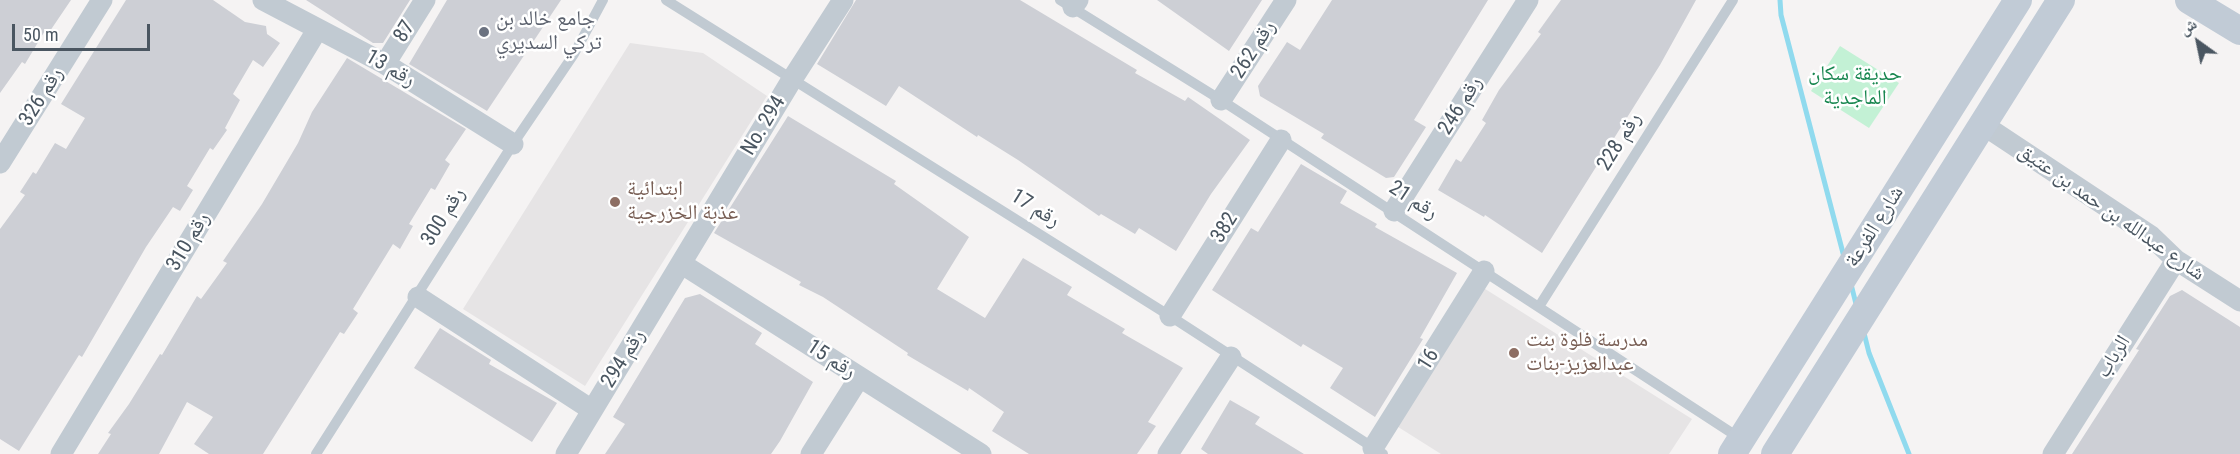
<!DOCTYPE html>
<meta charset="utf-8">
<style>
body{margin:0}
#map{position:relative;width:2240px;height:454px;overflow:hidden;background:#f5f3f3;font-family:"Roboto Condensed","Noto Naskh Arabic",sans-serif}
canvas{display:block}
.north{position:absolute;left:2168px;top:12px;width:60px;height:60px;-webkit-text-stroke:4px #fff;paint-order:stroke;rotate:327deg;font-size:16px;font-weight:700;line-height:24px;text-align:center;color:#4a5661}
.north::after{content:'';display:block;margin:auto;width:21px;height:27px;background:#4a5661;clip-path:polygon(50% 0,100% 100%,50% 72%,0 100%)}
.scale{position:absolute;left:12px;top:24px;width:138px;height:27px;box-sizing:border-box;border:3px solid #4a5661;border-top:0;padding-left:8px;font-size:18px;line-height:21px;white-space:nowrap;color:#4a5661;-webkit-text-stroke:4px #fff;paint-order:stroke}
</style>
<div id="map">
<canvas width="2240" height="454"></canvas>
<div class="north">ش</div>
<div class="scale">50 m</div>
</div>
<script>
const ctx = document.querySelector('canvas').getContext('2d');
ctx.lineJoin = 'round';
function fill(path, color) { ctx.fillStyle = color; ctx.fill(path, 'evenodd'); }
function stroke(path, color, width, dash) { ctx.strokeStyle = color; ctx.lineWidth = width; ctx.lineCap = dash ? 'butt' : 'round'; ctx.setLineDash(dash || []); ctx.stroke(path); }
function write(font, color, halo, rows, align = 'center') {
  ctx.font = font + ' "Roboto Condensed","Noto Naskh Arabic",sans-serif'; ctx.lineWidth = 5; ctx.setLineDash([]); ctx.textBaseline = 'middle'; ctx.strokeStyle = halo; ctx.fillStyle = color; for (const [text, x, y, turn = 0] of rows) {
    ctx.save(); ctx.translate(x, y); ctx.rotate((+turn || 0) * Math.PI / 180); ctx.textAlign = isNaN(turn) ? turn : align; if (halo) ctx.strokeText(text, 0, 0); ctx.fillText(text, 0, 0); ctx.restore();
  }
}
const education = new Path2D(`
 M630,43l73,10 64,43 -182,290 -122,-77z
 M1482,287l210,132 -23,35h-228l-46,-29z`);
const green = new Path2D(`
 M1840,46l59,37 -30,45 -58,-37z`);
const stream = new Path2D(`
 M1780,0l1,15 63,242
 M1851,284l5,20
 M1864,333l5,20 40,101`);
const building = new Path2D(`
 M0,0h71l-21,31 -4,-2 -21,35 -3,-2 -22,31z
 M126,0h87l32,22 21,4 1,8 13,9 -17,24 -10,-7 -20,34 7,6 -15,28 2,2 -14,20 -3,-2 -23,38 6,4 -13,21 -7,-4 -27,40 -64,110 -3,-2 -60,96 -19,-12v-210l25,-34 -5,-3 13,-20 3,2 19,-31 11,6 19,-31 -24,-14z
 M306,0h104l-27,43h-10z
 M447,0h114l-74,111 -78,-47z
 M856,0h164l117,70 -2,3 50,28 3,-4 62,43 -39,54 -35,57 -37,-23 -4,6 -34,-20 -2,2 -81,-56 -40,-25 -1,2 -78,-51 -13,20 -69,-42z
 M1157,0h105l-33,51z
 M1332,0h156l-74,120 12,7 -32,50 -8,1 -65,-40 3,-4 -64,-38 -2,-10 29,-44 13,8z
 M1561,0h135l-36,65 -118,188 -57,-38 -1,2 -46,-27 18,-31 5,3 25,-39 -4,-3 17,-30 42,-56 -3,-2z
 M347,58l119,71 -21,31 5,4 -15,26 -4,-2 -22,36 4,2 -13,23 -7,-5 -40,65 5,4 -14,21 -4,-2 -77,122h-54l-15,-10 19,-27 -26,-15 -28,52h-61l13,-20 -3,-1 21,-29 31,-50 2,1 35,-59 4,3 26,-36 -4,-2 39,-57 36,-61 14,-31z
 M788,116l108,65 -2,3 75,53 -32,52 48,29 38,-60 49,29 -5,8 58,34 -3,4 61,35 -35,54 8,4 -19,28h-108l-37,-23 12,-19 -35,-24 -1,3 -61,-36 1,-2 -85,-56 -24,-12 2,-3 -87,-49z
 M1301,164l46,27 -7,12 37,21 -2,3 82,46 -37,65 3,1 -48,78 -45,-29 13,-20 -40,-24 -2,3 -89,-57 39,-62 7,4z
 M2182,290l58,37v127h-168l67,-104 -3,-1 34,-53z
 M700,294l62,39 -7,11 58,38 -33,59 -9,13h-166l20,-30 -12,-7 72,-119z
 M440,328l51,32 -2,4 68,39 -25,39 -118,-74z
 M1230,400l30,17 -5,7 49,30h-96l-7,-5z`);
const lane = new Path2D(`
 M666,0l504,316 213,138
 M1060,0l161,100 520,339
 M1540,305l193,-305
 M316,454l197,-310 61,-90 29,-54`);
const street = new Path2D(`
 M263,0l122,64 128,80
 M1073,7l5,-7
 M385,64l40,-64
 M1221,100l65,-100
 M1982,124l169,112 25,24 64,41
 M0,163l102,-163
 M1394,211l134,-211
 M682,264l299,190
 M418,297l174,113
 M1170,316l111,-176
 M1373,448l111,-177
 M61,454l256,-424
 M566,454l225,-373 52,-81
 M811,454l48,-76
 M1168,454l63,-97
 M2053,454l123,-194`);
const secondary = new Path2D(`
 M2189,0l51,31
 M1732,454l286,-454
 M1775,454l286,-454`);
const markers = [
 [484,32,6,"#6b7280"],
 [615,202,6,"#8d6e63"],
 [1514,353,6,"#8d6e63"]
];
const worshipNames = [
 ["جامع خالد بن",496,20],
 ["تركي السديري",496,44]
];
const streetNames = [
 ["87",405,32,-58],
 ["رقم 262",1254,50,-57],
 ["رقم 13",390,69,30],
 ["رقم 326",42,97,-58],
 ["رقم 246",1461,106,-58],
 ["No. 294",764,126,-59],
 ["رقم 228",1620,142,-58],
 ["رقم 21",1413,201,33],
 ["رقم 17",1035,209,32],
 ["شارع عبدالله بن حمد بن عتيق",2111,213,35],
 ["رقم 300",444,217,-58],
 ["شارع الفرعة",1875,227,-58],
 ["382",1225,228,-58],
 ["رقم 310",189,242,-59],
 ["الرباب",2114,357,-58],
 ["رقم 294",624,359,-58],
 ["رقم 15",831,360,33],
 ["16",1429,360,-58]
];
const parkNames = [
 ["حديقة سكان",1855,75],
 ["الماجدية",1855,99]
];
const educationNames = [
 ["ابتدائية",627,190],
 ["عذبة الخزرجية",627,214],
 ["مدرسة فلوة بنت",1526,341],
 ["عبدالعزيز-بنات",1526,365]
];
fill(education, '#e6e4e5');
fill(green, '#c3f1d5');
stroke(stream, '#90daee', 5);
fill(building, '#cdcfd5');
stroke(lane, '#c1cad2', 10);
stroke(street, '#c1cad2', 21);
stroke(secondary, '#c1cbd6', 28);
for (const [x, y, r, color] of markers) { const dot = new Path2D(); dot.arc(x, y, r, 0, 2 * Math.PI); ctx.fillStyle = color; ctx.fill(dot); stroke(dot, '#fff', 2); }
write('21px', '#5b616d', '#fff', worshipNames, 'left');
write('21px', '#4a5661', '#fff', streetNames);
write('21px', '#17864f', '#fff', parkNames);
write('21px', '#785e54', '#fff', educationNames, 'left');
</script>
